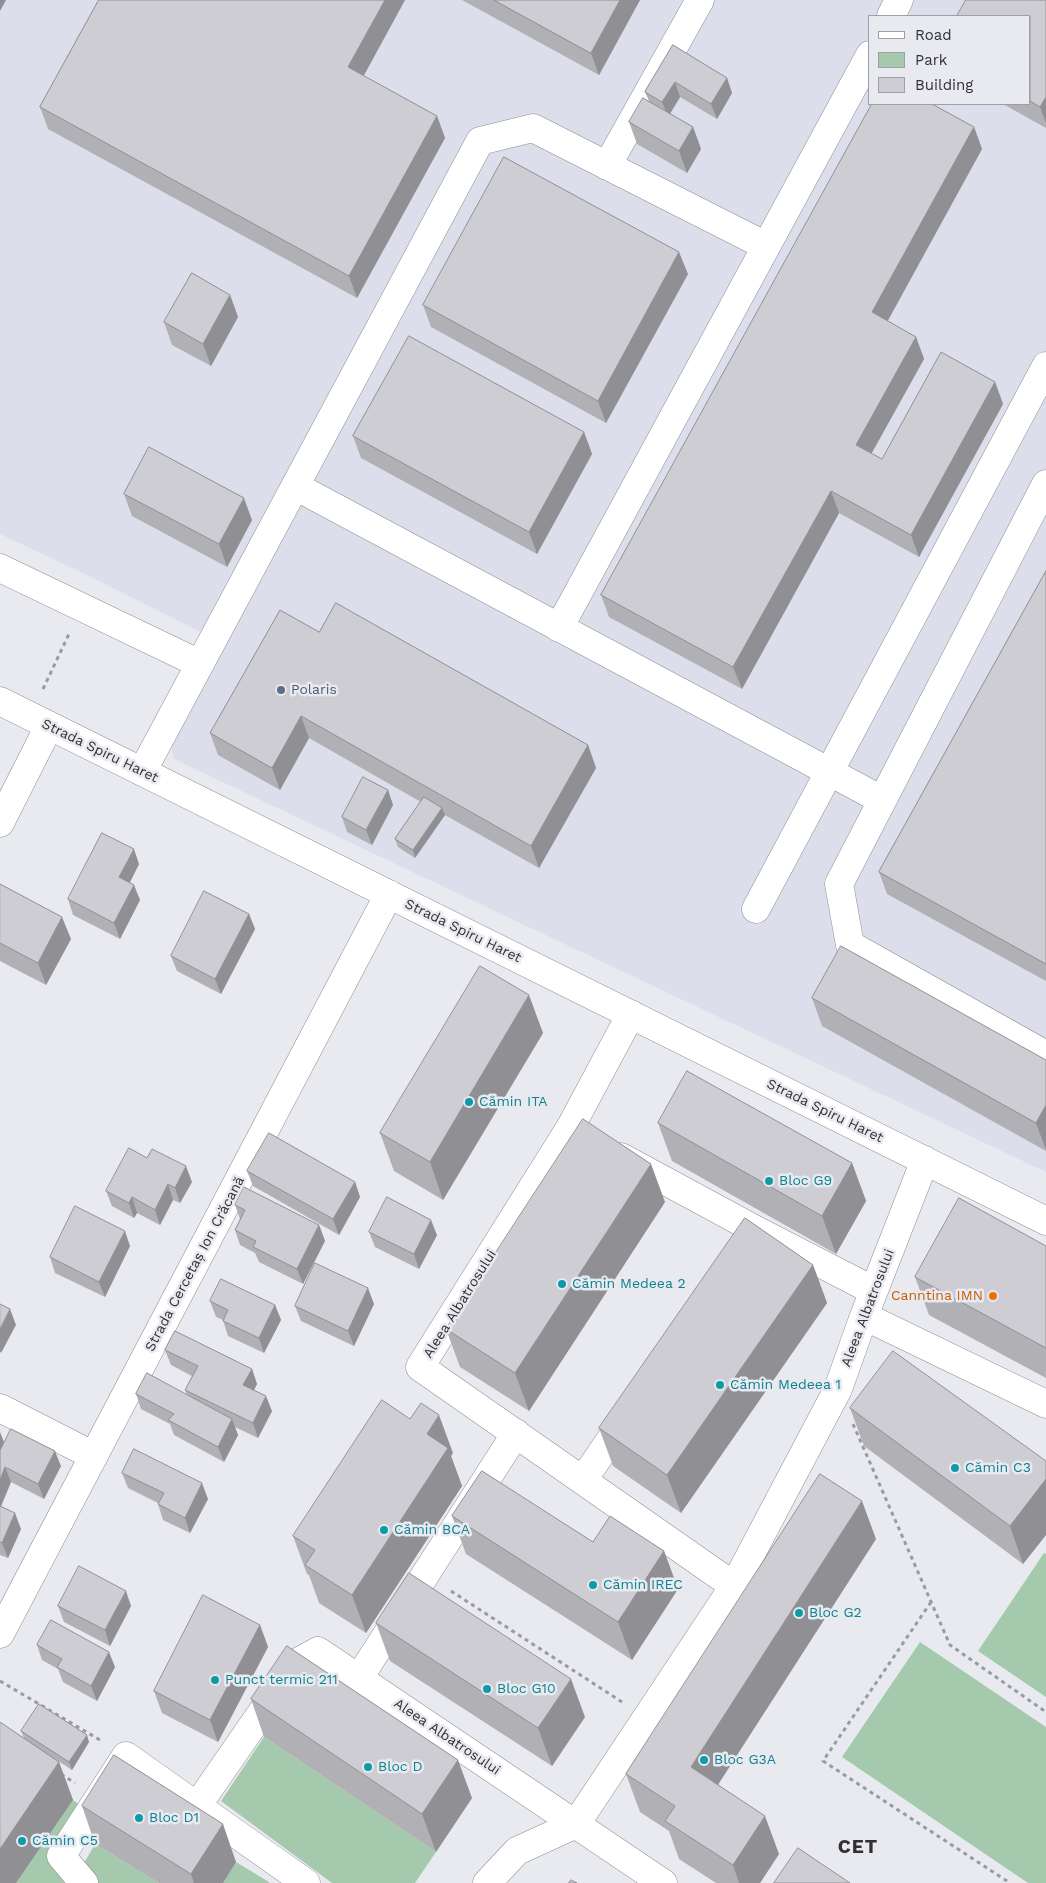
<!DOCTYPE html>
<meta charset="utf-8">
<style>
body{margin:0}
#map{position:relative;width:1046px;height:1883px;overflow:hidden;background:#e9eaf0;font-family:"Work Sans",sans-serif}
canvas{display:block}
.legend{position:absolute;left:868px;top:15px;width:162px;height:90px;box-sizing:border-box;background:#e9eaf0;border:1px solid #9fa0a5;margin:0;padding:6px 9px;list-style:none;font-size:15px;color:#313134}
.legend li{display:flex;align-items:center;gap:10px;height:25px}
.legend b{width:25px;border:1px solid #9fa0a5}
</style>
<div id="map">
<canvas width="1046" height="1883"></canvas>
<ul class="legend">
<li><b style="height:6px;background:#fff"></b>Road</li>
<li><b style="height:14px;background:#a4c9ac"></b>Park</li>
<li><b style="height:14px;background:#cdcdd3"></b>Building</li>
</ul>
</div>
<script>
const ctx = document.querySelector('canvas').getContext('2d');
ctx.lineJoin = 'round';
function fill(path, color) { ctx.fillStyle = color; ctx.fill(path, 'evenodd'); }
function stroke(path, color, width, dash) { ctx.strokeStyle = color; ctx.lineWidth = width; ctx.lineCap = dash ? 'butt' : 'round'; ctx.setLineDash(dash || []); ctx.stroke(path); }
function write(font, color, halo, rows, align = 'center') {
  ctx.font = font + ' "Work Sans",sans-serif'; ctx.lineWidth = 5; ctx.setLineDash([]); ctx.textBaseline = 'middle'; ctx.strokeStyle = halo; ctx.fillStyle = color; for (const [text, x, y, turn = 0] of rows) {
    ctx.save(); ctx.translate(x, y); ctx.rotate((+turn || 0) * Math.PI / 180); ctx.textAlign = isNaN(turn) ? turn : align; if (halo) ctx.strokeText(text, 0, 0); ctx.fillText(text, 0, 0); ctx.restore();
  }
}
const built = new Path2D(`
 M0,0h1046v1172l-872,-413 -3,-14 53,-101 -135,-68 -89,-42zM870,16h160v88h-160z`);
const green = new Path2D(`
 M1044,1553l2,1v143l-68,-46z
 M920,1642l126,85v156h-18l-186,-126z
 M264,1737l172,115 -21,31h-83l-111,-82z
 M73,1800l10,7 -35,54 20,22h-52z
 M95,1844l64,39h-61l-15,-18z
 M236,1862l33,20v1h-46z`);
const path = new Path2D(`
 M43,689l26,-55
 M853,1424l97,221 96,67
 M451,1591l171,111
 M931,1602l-108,159 187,122
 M0,1681l100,59
 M61,1774l14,9`);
const minor = new Path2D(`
 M891,16l8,-16
 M607,166l93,-166
 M1046,484l-207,400 11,61 196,110
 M295,486l587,314
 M0,568l200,96
 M559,628l311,-573
 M0,701l1046,520
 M142,772l338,-631 53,-13 233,118
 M0,823l49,-97
 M756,909l290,-543
 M631,1014l-61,114 -150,239 314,219
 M621,1157l135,73 118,61
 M864,1316l182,88
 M0,1408l94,48
 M583,1480l43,-63
 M0,1634l389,-740
 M359,1678l157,-245
 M197,1806l99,-143 22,-12 345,232
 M84,1883l-23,-27 65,-100 180,127
 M487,1883l30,-32 59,-27 158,-238 104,-197 26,-73 61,-156`);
const wall = new Path2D(`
 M99,0h306l-42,76 74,40 8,22 -88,160 -309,-169 -8,-22z
 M462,0h178l-41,75z
 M1046,0v128l-43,-24h27v-88z
 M673,45l54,33 5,15 -15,26 -37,-22 -10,17 23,13 8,22 -14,24 -50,-29 -8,-22 20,-21 -4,-9z
 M974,127l8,22 -95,172 29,16 8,22 -53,95 11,5 113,-77 8,22 -84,153 -80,-44 -97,176 -133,-72 -8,-22z
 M688,274l-82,149 -175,-96 -8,-22z
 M230,295l8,22 -27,49 -39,-21 -8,-23z
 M584,432l8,22 -55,100 -176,-96 -8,-22z
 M124,494l128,26 -25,47 -95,-51z
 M1046,571v410l-159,-87 -8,-22z
 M319,632l269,113 8,23 -57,100 -94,-53 -30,43 -17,-11 -3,-8 26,-37 -112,-64 -29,52 -62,-35 -8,-22z
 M388,790l5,15 -21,40 -25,-13 -5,-15z
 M139,864l-9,18 10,18 -20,39 -47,-24 -5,-16z
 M0,884l71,55 -25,46 -46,-24z
 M249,914l6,15 -34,65 -44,-23 -6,-15z
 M812,998l234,62v91l-224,-125z
 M543,1033l-100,167 -49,-29 -14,-38z
 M658,1123l194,40 14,38 -30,53 -164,-93z
 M247,1171l108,11 5,15 -21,38 -86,-49z
 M192,1182l-12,21 -7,-3 -13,25 -23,-12 -3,5 -22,-12 -6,-15z
 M665,1202l-136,209 -69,-44 -14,-38z
 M235,1205l84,20 6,16 -22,43 -44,-22 -4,-9 -15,-8 -5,-15 5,-11z
 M369,1232l68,3 -18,34 -44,-22z
 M130,1246l-25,51 -50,-24 -5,-16z
 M1046,1246v132l-117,-63 -14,-38z
 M813,1265l14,38 -146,210 -68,-47 -14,-38z
 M210,1301l65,4 6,15 -17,33 -36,-17 -5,-16 -7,-3z
 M374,1304l-20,42 -53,-25 -6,-15z
 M165,1350l87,19 5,15 -3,6 18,21 -14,27 -23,-11 3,8 -14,27 -50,-27 -4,-11 -29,-15 -5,-15 51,1 -2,-5 7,-14 -21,-11z
 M850,1408l196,53v74l-23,29 -159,-118z
 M0,1451l61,15 -17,33 -33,-17 -10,25 20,22 -13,29 -8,-3z
 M453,1453l-2,3 11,30 -96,147 -47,-30 -10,-28 -2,-1 -14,-38z
 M122,1473l86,26 -18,34 -27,-13 -5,-16v-1l-30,-15z
 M452,1516l141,26 71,9 14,38 -46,71 -166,-106z
 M876,1539l-158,245 61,70 -19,29h-44l-37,-24 -10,-28 -29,-19 -14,-38z
 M58,1606h73l-21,40 -46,-24z
 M376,1623l209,94 -33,49 -162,-105z
 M260,1625l8,22 -50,95 -56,-29 -8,-22z
 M37,1645l78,22 -18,34 -34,-19 -5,-13 -16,-9z
 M251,1699l221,99 -36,54 -172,-115z
 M21,1731l68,11 -17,28 -20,-13 7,5 14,38 -57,83h-16l24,-145z
 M82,1806l154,56 -13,21h-64l-64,-39z`);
const shadedWall = new Path2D(`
 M0,0h6l-6,11z
 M385,0h20l-49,90 -8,-23z
 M620,0h20l-41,75 -8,-22z
 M727,78l5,15 -15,26 -6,-15z
 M675,82l5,15 -12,20 -6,-15z
 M1046,97v26l-6,-16z
 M437,116l8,22 -88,160 -8,-22z
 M693,127l8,22 -14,24 -8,-22z
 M974,127l8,22 -102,186 -8,-23z
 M679,252l9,22 -82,149 -8,-22z
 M230,295l8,22 -27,49 -8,-22z
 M916,337l8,22 -60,108 -8,-22z
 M995,382l8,22 -84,153 -8,-22z
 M584,432l8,22 -55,100 -8,-22z
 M831,491l8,22 -97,176 -9,-22z
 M244,498l8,22 -25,47 -8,-23z
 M301,716l8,22 -29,52 -8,-22z
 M588,745l8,23 -57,100 -8,-22z
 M388,790l5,15 -21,40 -6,-15z
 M442,808l3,7 -30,43 -2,-8z
 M134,849l5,15 -14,28 -6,-15z
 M134,885l6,15 -20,39 -6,-16z
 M249,914l6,15 -34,65 -6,-15z
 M62,917l9,22 -25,46 -8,-22z
 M529,995l14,38 -100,167 -13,-38z
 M1046,1105v45l-10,-27z
 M852,1163l14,38 -30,53 -14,-38z
 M651,1164l14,38 -136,209 -14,-38z
 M186,1166l6,16 -12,21 -5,-15z
 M355,1182l5,15 -21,38 -6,-16z
 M168,1184l5,16 -13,25 -5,-15z
 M132,1197l5,16 -3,5 -5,-15z
 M431,1220l6,15 -18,34 -5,-15z
 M319,1225l6,16 -22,43 -6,-15z
 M125,1231l5,15 -25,51 -6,-15z
 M813,1265l14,38 -146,210 -14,-38z
 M368,1288l6,16 -20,42 -6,-15z
 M275,1305l6,15 -17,33 -5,-15z
 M10,1309l6,16 -15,28 -1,-2v-22z
 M252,1369l5,15 -8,16 -6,-15z
 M266,1396l6,15 -14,27 -5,-15z
 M439,1415l14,38 -2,3 11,30 -96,147 -14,-38 75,-161z
 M232,1419l6,16 -14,27 -6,-15z
 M0,1432l4,10 -4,9z
 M55,1451l6,15 -17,33 -6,-15z
 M5,1467l6,15 -11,26v-28z
 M1046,1479v56l-23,29 -13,-38z
 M202,1483l6,16 -18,34 -5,-15z
 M862,1501l14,38 -171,266 -14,-38z
 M15,1513l6,16 -13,29 -6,-15z
 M664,1551l14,38 -46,71 -14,-38z
 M126,1591l5,15 -21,40 -5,-16z
 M260,1625l8,22 -50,95 -8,-22z
 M109,1652l6,15 -18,34 -6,-15z
 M571,1679l14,38 -33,49 -14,-38z
 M87,1735l2,7 -17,28 -3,-8z
 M458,1760l14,38 -36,54 -14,-38z
 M59,1762l14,38 -57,83h-16v-34z
 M765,1816l14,38 -19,29h-21l-6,-18z
 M223,1824l13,38 -13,21h-29l-3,-9z`);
const building = new Path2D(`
 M99,0h286l-37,67 89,49 -88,160 -309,-169z
 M494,0h126l-29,53z
 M966,0h80v97l-6,10 -10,-6v-85h-73z
 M673,45l54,33 -16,26 -36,-22 -13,20 -17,-10z
 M643,98l50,29 -14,24 -50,-29z
 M872,104h60l42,23 -102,185 44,25 -60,108 26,14 59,-107 54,30 -84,153 -80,-44 -98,176 -132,-72z
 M504,157l175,95 -81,149 -175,-96z
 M192,273l38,22 -27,49 -39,-22z
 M409,336l175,96 -55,100 -176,-96z
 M149,447l95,51 -25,46 -95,-50z
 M1046,571v393l-167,-92z
 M336,603l252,142 -57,101 -230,-130 -29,52 -62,-35 70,-123 39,22z
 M363,777l25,13 -22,40 -24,-13z
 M424,797l18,11 -29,42 -18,-11z
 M102,833l32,16 -15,28 15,8 -20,38 -46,-24z
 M0,884l62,33 -24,46 -38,-20z
 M204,891l45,23 -34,65 -44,-23z
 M841,946l205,114v45l-10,18 -224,-125z
 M480,966l49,29 -99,167 -50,-29z
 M687,1071l165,92 -30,53 -164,-93z
 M583,1119l68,45 -136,209 -69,-44z
 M269,1133l86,49 -22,37 -86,-48z
 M129,1148l18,10 5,-9 34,17 -11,22 -7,-4 -13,26 -23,-13 -3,6 -23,-12z
 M244,1187l75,38 -22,44 -44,-22 3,-6 -21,-11 10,-20 -10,-5z
 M387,1197l44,23 -17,34 -45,-22z
 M959,1198l87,48v102l-131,-71z
 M75,1206l50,25 -26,51 -49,-25z
 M745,1218l68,47 -146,210 -68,-47z
 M315,1263l53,25 -20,43 -53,-25z
 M221,1279l54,26 -16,33 -36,-17 5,-11 -18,-9z
 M0,1304l10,5 -10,20z
 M175,1331l77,38 -9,16 23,11 -13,27 -68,-33 13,-24 -33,-16z
 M893,1351l153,110v18l-36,47 -160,-118z
 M147,1373l85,46 -14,28 -50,-27 6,-6 -38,-20z
 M382,1400l28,19 11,-16 18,12 -12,19 21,14 -96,147 -47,-30 10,-15 -22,-14z
 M11,1429l44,22 -17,33 -33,-17 -5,13v-29z
 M134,1449l68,34 -17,35 -27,-14 6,-11 -42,-20z
 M482,1471l111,71 17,-26 54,35 -46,71 -166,-106z
 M820,1474l42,27 -171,266 74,49 -32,49 -68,-44 10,-15 -49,-32z
 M0,1506l15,7 -13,30 -2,-1z
 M79,1566l47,25 -21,39 -47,-24z
 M409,1573l162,106 -33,49 -162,-105z
 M203,1595l57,30 -50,95 -56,-29z
 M51,1620l58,32 -18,34 -34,-19 5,-8 -25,-14z
 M287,1646l171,114 -36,54 -171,-115z
 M39,1704l48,31 -18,27 -48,-31z
 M0,1722l59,40 -59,87z
 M114,1755l109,69 -32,50 -109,-68z
 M798,1848l52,35h-76z
 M571,1880l6,3h-8z`);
const markers = [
 [281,690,5,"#5c6f8a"],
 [469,1102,5,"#0f9aa8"],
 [769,1181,5,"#0f9aa8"],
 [562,1284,5,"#0f9aa8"],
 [993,1296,5,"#e8710a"],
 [720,1385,5,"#0f9aa8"],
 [955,1468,5,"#0f9aa8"],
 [384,1530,5,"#0f9aa8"],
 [593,1585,5,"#0f9aa8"],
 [799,1613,5,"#0f9aa8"],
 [215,1680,5,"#0f9aa8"],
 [487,1689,5,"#0f9aa8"],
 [704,1760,5,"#0f9aa8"],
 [368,1767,5,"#0f9aa8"],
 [139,1818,5,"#0f9aa8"],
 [22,1841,5,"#0f9aa8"]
];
const serviceNames = [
 ["Polaris",291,690]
];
const streetNames = [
 ["Strada Spiru Haret",100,751,26],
 ["Strada Spiru Haret",463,931,26],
 ["Strada Spiru Haret",825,1111,26],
 ["Strada Cercetaș Ion Crăcană",195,1264,-62],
 ["Aleea Albatrosului",460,1304,-58],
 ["Aleea Albatrosului",868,1308,-69],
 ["Aleea Albatrosului",447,1737,34]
];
const cultureNames = [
 ["Cămin ITA",479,1102],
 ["Bloc G9",779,1181],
 ["Cămin Medeea 2",572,1284],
 ["Cămin Medeea 1",730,1385],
 ["Cămin C3",965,1468],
 ["Cămin BCA",394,1530],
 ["Cămin IREC",603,1585],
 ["Bloc G2",809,1613],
 ["Punct termic 211",225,1680],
 ["Bloc G10",497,1689],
 ["Bloc G3A",714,1760],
 ["Bloc D",378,1767],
 ["Bloc D1",149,1818],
 ["Cămin C5",32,1841]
];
const foodNames = [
 ["Canntina IMN",983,1296]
];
const districtNames = [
 ["CET",858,1847]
];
fill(built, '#dcdeeb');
fill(green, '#a4c9ac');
stroke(minor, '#8e8f94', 29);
stroke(path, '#9a9ba0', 3, [4, 4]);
stroke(minor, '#fff', 28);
fill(wall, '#b0b0b5');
fill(shadedWall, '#909094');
fill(building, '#cdcdd3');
stroke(building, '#909094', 1);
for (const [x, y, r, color] of markers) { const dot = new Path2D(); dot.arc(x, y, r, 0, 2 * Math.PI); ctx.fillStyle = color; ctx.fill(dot); stroke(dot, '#e9eaf0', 2); }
write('14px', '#4e5e75', '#e9eaf0', serviceNames, 'left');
write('14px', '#313134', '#e9eaf0', streetNames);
write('14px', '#0d838f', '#e9eaf0', cultureNames, 'left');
write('14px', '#c56008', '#e9eaf0', foodNames, 'right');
ctx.letterSpacing = '1px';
write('bold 19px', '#313134', '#e9eaf0', districtNames);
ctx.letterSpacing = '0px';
</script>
